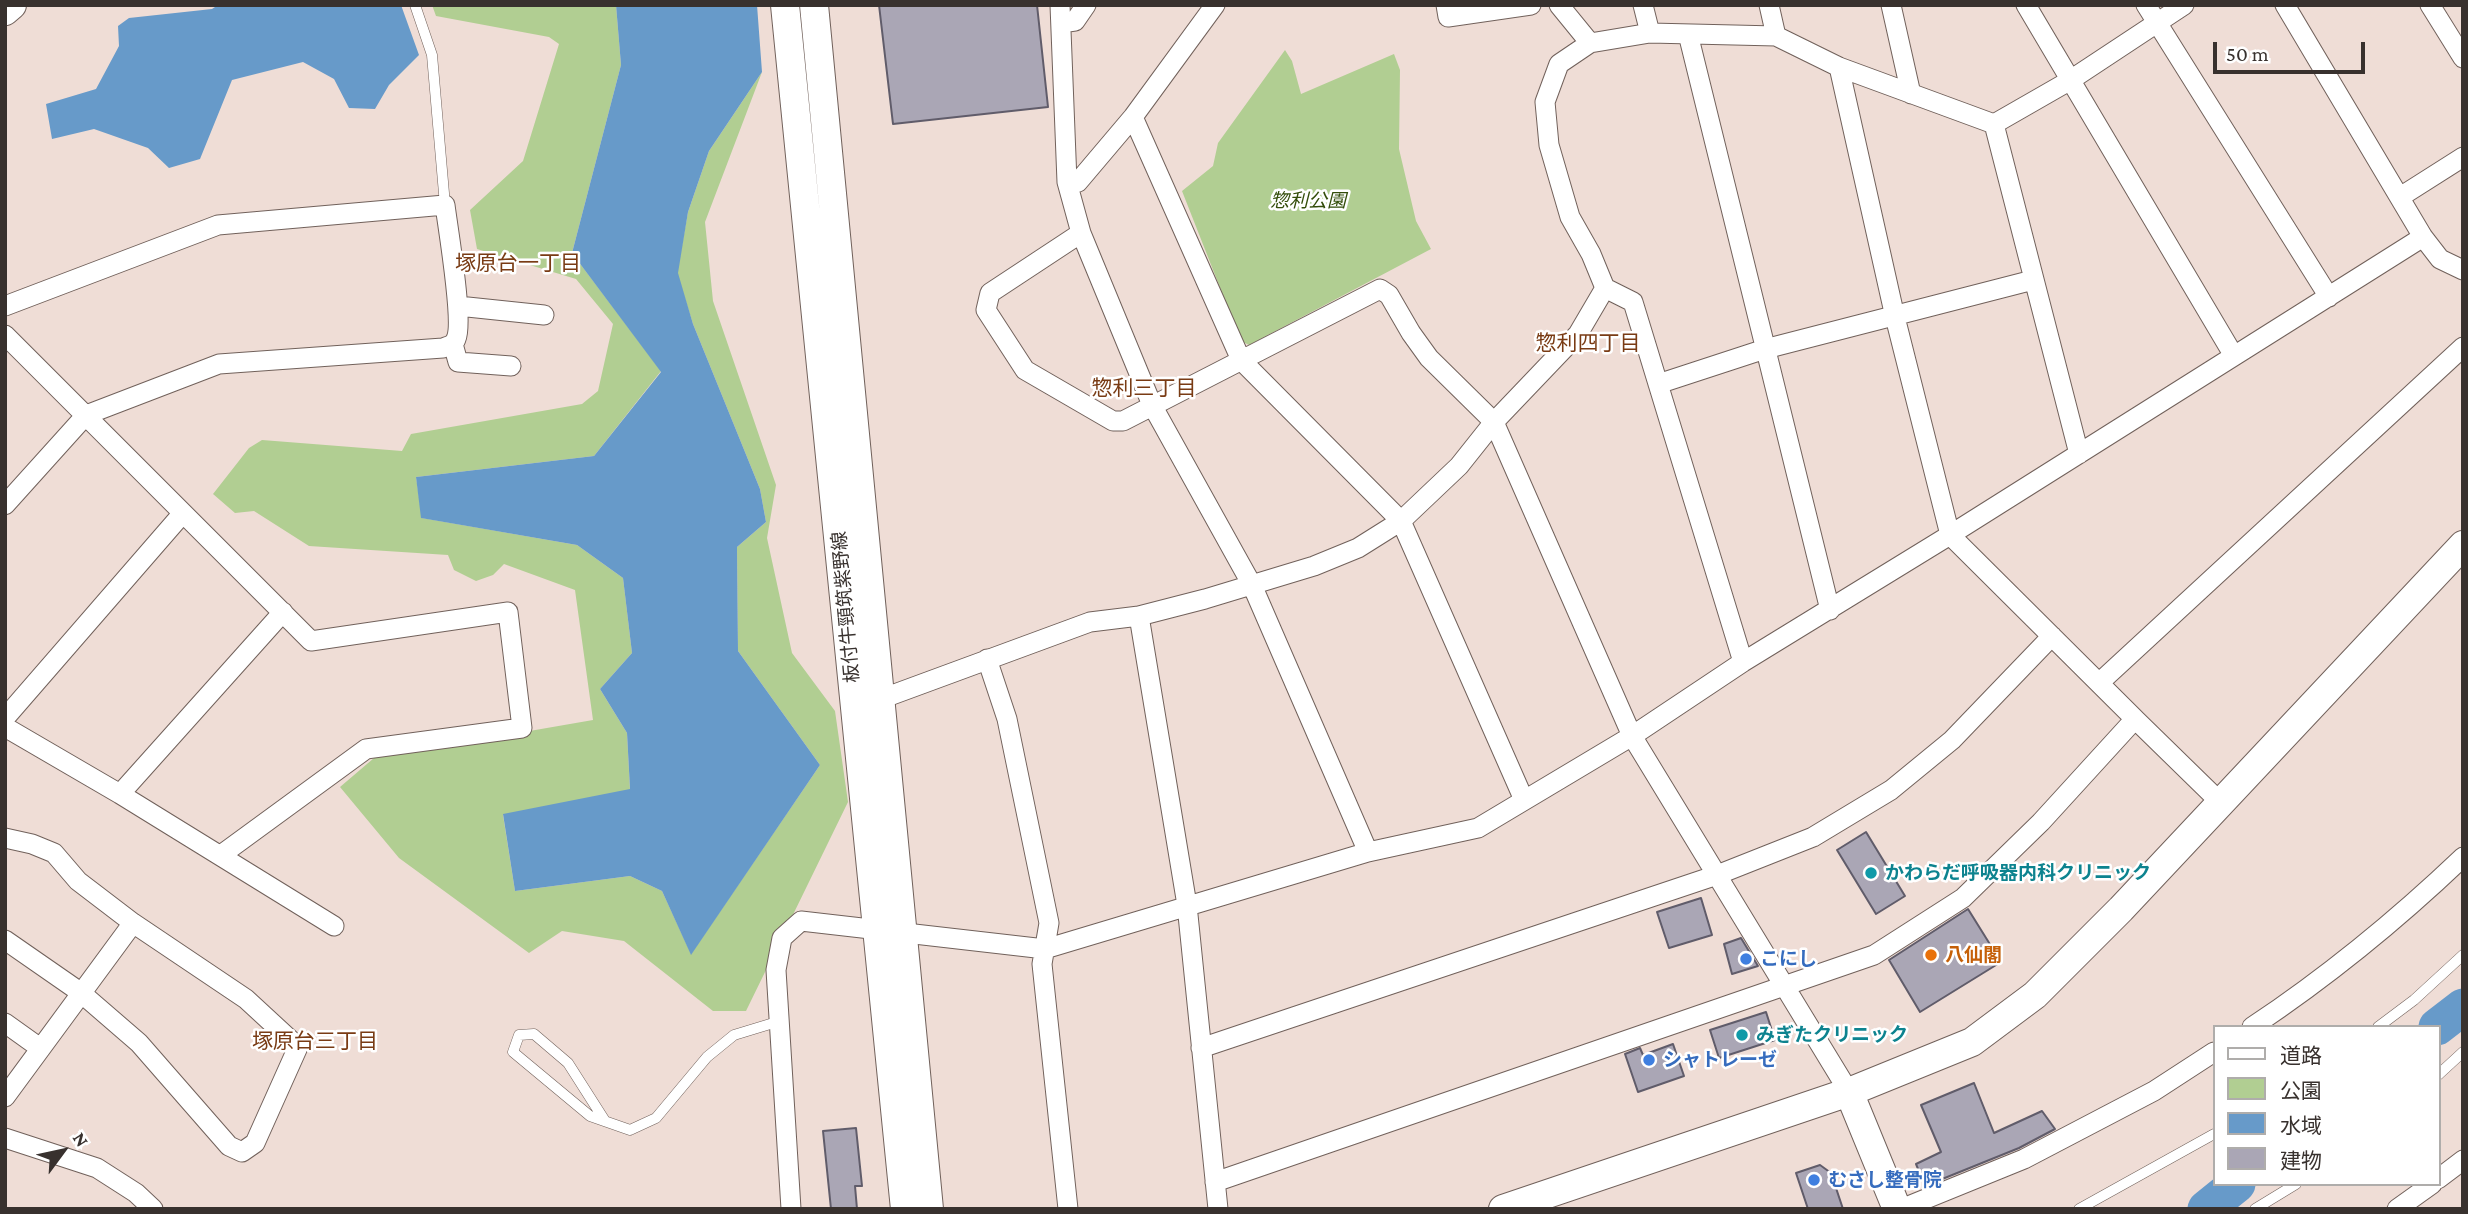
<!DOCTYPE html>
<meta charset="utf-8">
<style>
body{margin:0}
#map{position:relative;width:2468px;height:1214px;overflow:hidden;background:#efddd6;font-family:"Crimson Pro","Noto Sans JP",serif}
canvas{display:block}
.frame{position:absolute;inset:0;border:7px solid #38312e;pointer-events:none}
.legend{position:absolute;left:2213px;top:1025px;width:228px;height:161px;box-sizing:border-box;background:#fff;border:2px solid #afadab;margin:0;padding:9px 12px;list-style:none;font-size:21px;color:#38312e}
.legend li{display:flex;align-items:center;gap:14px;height:35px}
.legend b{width:35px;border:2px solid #afadab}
.north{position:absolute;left:28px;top:1116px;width:70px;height:70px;-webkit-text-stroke:5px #fff;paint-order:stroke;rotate:57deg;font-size:19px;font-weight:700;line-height:28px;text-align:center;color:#38312e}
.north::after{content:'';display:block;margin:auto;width:24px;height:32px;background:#38312e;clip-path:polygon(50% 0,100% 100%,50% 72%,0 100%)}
.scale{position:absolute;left:2213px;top:42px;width:152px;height:32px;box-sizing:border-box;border:4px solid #38312e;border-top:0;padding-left:9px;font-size:21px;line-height:24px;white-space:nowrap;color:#38312e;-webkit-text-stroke:5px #fff;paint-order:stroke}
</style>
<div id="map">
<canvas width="2468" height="1214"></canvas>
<div class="frame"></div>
<ul class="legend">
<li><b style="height:9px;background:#fff"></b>道路</li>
<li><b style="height:19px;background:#b1ce92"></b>公園</li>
<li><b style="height:19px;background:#679ac9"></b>水域</li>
<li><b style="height:19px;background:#aaa6b5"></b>建物</li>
</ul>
<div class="north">N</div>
<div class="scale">50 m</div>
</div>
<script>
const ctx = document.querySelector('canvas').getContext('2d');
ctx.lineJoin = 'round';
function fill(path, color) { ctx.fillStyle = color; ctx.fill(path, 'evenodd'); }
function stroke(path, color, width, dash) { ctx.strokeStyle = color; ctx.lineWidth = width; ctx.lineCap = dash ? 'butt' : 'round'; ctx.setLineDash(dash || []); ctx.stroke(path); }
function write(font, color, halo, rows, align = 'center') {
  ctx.font = font + ' "Crimson Pro","Noto Sans JP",serif'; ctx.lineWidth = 5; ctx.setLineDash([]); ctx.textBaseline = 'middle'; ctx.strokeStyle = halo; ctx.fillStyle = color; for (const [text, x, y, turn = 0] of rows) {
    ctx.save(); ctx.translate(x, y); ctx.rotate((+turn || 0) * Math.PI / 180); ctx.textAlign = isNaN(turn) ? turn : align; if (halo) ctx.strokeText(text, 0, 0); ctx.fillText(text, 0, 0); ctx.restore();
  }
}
const green = new Path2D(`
 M432,5h184l5,60 -49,188 89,118 -67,85 -178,21 6,41 155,27 46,33 9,75 -32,36 27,44 3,57 -127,25 12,76 115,-15 32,15 29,63 129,-189 -82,-114 -1,-104 29,-25 -6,-33 -67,-165 -16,-51 11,-61 21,-61 53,-79 -57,150 8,79 63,184 -9,53 25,115 43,58 13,91 -102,209h-33l-89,-70 -62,-10 -33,22 -130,-95 -59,-71 34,-29 219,-38 -18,-130 -71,-26 -11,11 -17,6 -22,-11 -6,-15 -139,-9 -55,-35 -19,2 -22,-19 36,-46 13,-8 140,11 9,-17 171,-30 16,-13 15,-67 -37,-45 -99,-30 -7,-39 53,-49 36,-117 -10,-7 -113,-21z
 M1285,50l7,11 9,33 93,-40 6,16 -1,79 17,72 15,28 -182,96 -8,-4 -59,-150 31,-25 5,-23z`);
const water = new Path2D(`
 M218,5h183l18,50 -30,30 -14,24 -26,-1 -15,-29 -31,-17 -71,18 -32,79 -31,9 -21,-20 -54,-19 -42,10 -6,-35 50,-15 23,-43 -1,-20 11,-8 83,-9z
 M616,5h141l5,67 -53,79 -21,61 -10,61 15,51 67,165 6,33 -29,25 1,104 82,114 -129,190 -29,-64 -32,-15 -115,15 -12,-77 127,-25 -3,-56 -27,-44 32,-36 -9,-75 -46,-33 -156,-27 -5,-41 178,-21 67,-84 -89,-119 49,-188z`);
const river = new Path2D(`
 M2437,1027l26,-20
 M2206,1209l31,-25`);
const building = new Path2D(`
 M879,5h158l11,102 -155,17z
 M1866,832l39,64 -29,18 -39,-64z
 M1701,898l11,37 -43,13 -12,-36z
 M1968,909l33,53 -81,50 -31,-52z
 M1741,938l17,28 -26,8 -8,-30z
 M1766,1012l9,28 -56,18 -9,-28z
 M1673,1044l11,32 -46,16 -13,-38 15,-6 3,7z
 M1974,1083l20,50 48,-22 13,18 -36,19 -94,38 -9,-22 25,-12 -20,-47z
 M856,1128l6,58h-7l2,23h-26l-8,-78z
 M1820,1165l11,8 12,36h-35l-12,-36z`);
const lane = new Path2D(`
 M415,5l17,50 13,150
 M2378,1027l36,-27 49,-45
 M2438,1075l25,-23
 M605,1121l-37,-58 -34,-29 -15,1 -6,17 77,64 40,14 26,-12 51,-61 27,-22 46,-14
 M2079,1209l135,-75
 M2255,1209l41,-25`);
const street = new Path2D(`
 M1060,5l7,177 14,51 71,172 100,180 116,267 110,-24 154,-92 111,-74 207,-127 473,-298
 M1446,5l2,12 83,-12
 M1559,5l31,38
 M1643,5l7,28
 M1769,5l7,31
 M1891,5l20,89
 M2026,5l208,351
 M2146,5l183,292
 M2285,5l138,232 17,22 23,11
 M2430,5l33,53
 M1061,23l14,-2 11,-16
 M1688,34l142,576
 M1839,67l56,250 55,218 185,184
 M1133,117l108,243 160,161 123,279
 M1067,182h11l55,-65 82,-112
 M2400,197l63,-40
 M1081,233l-91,60 -4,17 39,60 88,51h10l257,-132 9,6 22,38 18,25 65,64 138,314 217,356
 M1605,288l28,14 110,360
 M5,306l213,-81 227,-20c3,24 19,117 11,134 -2,6 -8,7 -13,9l-224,16 -133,51 -81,90
 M458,306l86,9
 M5,335l306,306 197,-29 14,116 -156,21 -145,106
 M453,344l5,18 53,4
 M1658,384l107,-35 268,-69
 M2079,454l-85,-330 75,-43 115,-76
 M1139,616l48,289 31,304
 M987,659l20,60 42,204 -7,41 26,245
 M2099,683l364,-336
 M881,699l209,-77 49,-6 66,-17 109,-33 44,-18 43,-27 58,-55 35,-44 84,-88 27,-46 -14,-34 -21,-37 -21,-72 -4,-43 14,-38 31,-21 60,-10 126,3 63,31 155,57
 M5,718l178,-205
 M5,727l115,67 214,132
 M120,794l163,-182
 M5,838l27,6 22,9 24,28 55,42 113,76 52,48 -43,96 -13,9 -13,-6 -90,-103 -59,-51 -75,-52
 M5,1023l35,25
 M2252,1027c75,-50 146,-108 211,-170
 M1201,1048l516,-173 96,-38 78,-47 61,-50 100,-104
 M5,1097l128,-174
 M5,1138l92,30 39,25 17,16
 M2438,1179l25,-19
 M1215,1182l659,-227 89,-57 78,-76 94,-103 86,84
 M791,1209l-15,-239 6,-32 19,-17 244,28 323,-97
 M1901,1209l123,-50 130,-68 60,-39
 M2397,1209l35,-25`);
const secondary = new Path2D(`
 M785,5l120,1204
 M814,5l115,1204
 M5,11l7,-6
 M1849,1092l48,117
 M1503,1209l346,-117 123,-50 63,-47 86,-86 342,-364`);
const markers = [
 [1871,873,7,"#0f9aa8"],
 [1931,955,7,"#e8710a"],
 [1746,959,7,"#3f7fe0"],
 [1742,1035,7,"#0f9aa8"],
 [1649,1060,7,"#3f7fe0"],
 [1814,1180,7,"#3f7fe0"]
];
const parkNames = [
 ["惣利公園",1308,201]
];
const streetNames = [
 ["板付牛頸筑紫野線",846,607,-95]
];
const cultureNames = [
 ["かわらだ呼吸器内科クリニック",1885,873],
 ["みぎたクリニック",1756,1035]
];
const foodNames = [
 ["八仙閣",1945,955]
];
const shopNames = [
 ["こにし",1760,959],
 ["シャトレーゼ",1663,1060],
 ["むさし整骨院",1828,1180]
];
const neighbourhoodNames = [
 ["塚原台一丁目",518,264],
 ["惣利四丁目",1588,344],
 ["惣利三丁目",1144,389],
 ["塚原台三丁目",315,1042]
];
fill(green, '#b1ce92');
fill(water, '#679ac9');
stroke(river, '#679ac9', 37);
fill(building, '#aaa6b5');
stroke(building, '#605c6a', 2);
stroke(lane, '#71615b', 11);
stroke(street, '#71615b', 21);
stroke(secondary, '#71615b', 30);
stroke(lane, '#fff', 10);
stroke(street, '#fff', 19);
stroke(secondary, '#fff', 28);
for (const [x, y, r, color] of markers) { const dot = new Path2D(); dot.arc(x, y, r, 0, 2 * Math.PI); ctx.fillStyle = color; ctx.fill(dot); stroke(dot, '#fff', 2.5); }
write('italic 19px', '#334d0a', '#fff', parkNames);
write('19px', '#38312e', '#fff', streetNames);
write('bold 19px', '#0d838f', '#fff', cultureNames, 'left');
write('bold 19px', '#c56008', '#fff', foodNames, 'left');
write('bold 19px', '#366cbe', '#fff', shopNames, 'left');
write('21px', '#793b14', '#fff', neighbourhoodNames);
</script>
